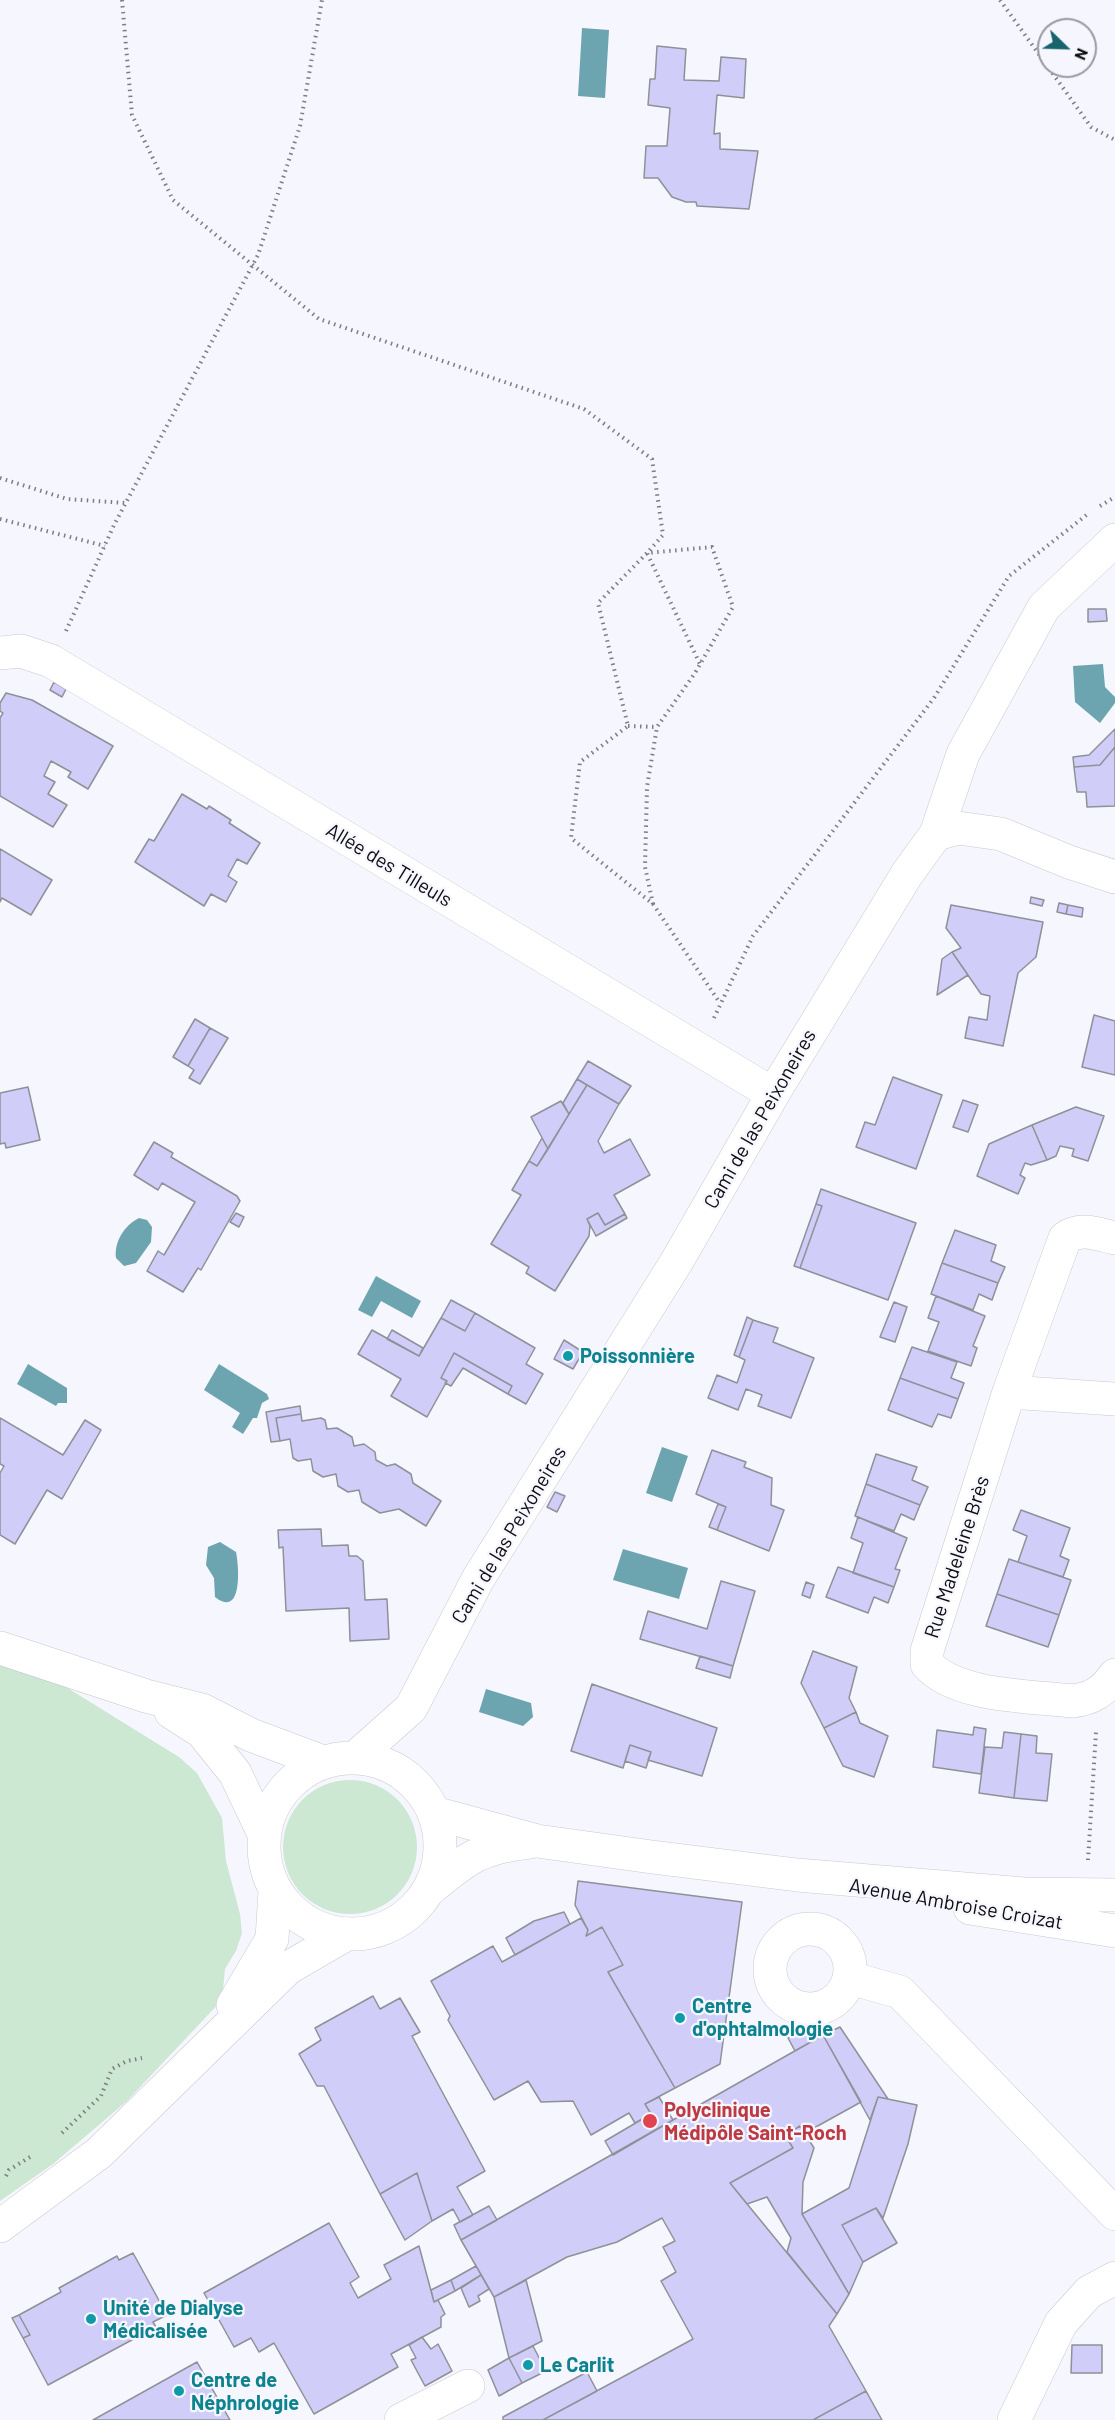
<!DOCTYPE html>
<meta charset="utf-8">
<style>
body{margin:0}
#map{position:relative;width:1115px;height:2420px;overflow:hidden;background:#f6f6fe;font-family:Barlow,sans-serif}
canvas{display:block}
.north{position:absolute;left:1037px;top:18px;width:60px;height:60px;box-sizing:border-box;background:#f6f6fe;border:2px solid #99999e;border-radius:50%;rotate:113deg;font-size:16px;font-weight:700;line-height:24px;text-align:center;color:#0d0d0f}
.north::after{content:'';display:block;margin:auto;width:21px;height:27px;background:#17646d;clip-path:polygon(50% 0,100% 100%,50% 72%,0 100%)}
</style>
<div id="map">
<canvas width="1115" height="2420"></canvas>
<div class="north">N</div>
</div>
<script>
const ctx = document.querySelector('canvas').getContext('2d');
ctx.lineJoin = 'round';
function fill(path, color) { ctx.fillStyle = color; ctx.fill(path, 'evenodd'); }
function stroke(path, color, width, dash) { ctx.strokeStyle = color; ctx.lineWidth = width; ctx.lineCap = dash ? 'butt' : 'round'; ctx.setLineDash(dash || []); ctx.stroke(path); }
function write(font, color, halo, rows, align = 'center') {
  ctx.font = font + ' Barlow,sans-serif'; ctx.lineWidth = 4.5; ctx.setLineDash([]); ctx.textBaseline = 'middle'; ctx.strokeStyle = halo; ctx.fillStyle = color; for (const [text, x, y, turn = 0] of rows) {
    ctx.save(); ctx.translate(x, y); ctx.rotate((+turn || 0) * Math.PI / 180); ctx.textAlign = isNaN(turn) ? turn : align; if (halo) ctx.strokeText(text, 0, 0); ctx.fillText(text, 0, 0); ctx.restore();
  }
}
const green = new Path2D(`
 M0,1662l40,9 139,86 18,16 25,45 4,43 14,53 2,19 -6,18 -11,18 -3,31 -95,101 -74,63 -53,37z
 M283 1847a67 67 0 1 1 134 0a67 67 0 1 1-134 0Z`);
const water = new Path2D(`
 M582,28l27,2 -4,68 -27,-2z
 M1103,664l2,23 10,10v6l-15,20 -25,-21 -2,-36z
 M139,1218l8,2 5,7 -1,15 -15,21 -12,3 -8,-8c-2,-17 9,-33 23,-40z
 M376,1276l45,25 -9,17 -31,-17 -9,16 -14,-7z
 M28,1364l39,24v15h-9l-2,3 -39,-22z
 M219,1364l48,30 2,5 -7,4 -5,15h-4l-10,16 -11,-7 8,-14 -36,-23z
 M662,1447l26,9 -16,46 -26,-9z
 M220,1542l16,10c3,14 7,67 -21,45l-1,-19 -8,-13 2,-18z
 M623,1549l65,19 -9,31 -66,-19z
 M486,1689l45,14 2,14 -10,9 -44,-14z`);
const building = new Path2D(`
 M657,46l29,3 -2,31 35,1 2,-24 25,2 -2,39 -27,-3 -3,39 6,-1v16l38,2 -9,58 -52,-3 -1,-4h-10l-14,-5 -14,-19h-14l2,-32h21l3,-38 -22,-3 2,-26h5z
 M1088,609h18l1,12 -19,1z
 M54,682l12,7 -4,8 -12,-7z
 M6,693l26,7 81,46 -25,43 -20,-12 3,-5 -20,-11 -7,15 11,6 -7,12 19,11 -14,22 -53,-31v-78l3,-5 -3,-2v-8z
 M1115,729v18l-15,18 -26,2 -1,-10 16,-2z
 M1115,747v59l-28,1 -1,-15h-9l-3,-25 26,-2z
 M182,794l25,15 2,-3 22,14 -2,3 31,20 -13,21 -10,-5 -9,17 9,6 -11,20 -15,-8 -7,12 -69,-44 14,-23 5,2z
 M0,849l52,31 -21,35 -29,-17 -2,4z
 M1031,897l13,3 -2,6 -12,-3z
 M1059,903l9,2 -2,9 -9,-2z
 M951,905l92,17 -7,35 -18,16 -15,73 -38,-8 4,-21 18,3 3,-24 -9,-2 -29,-42 9,-4 -15,-20z
 M1068,905l15,3 -1,9 -16,-3z
 M952,952l16,23 -31,20 5,-36z
 M1094,1015l21,6v54l-33,-8z
 M195,1019l15,9 -22,38 -15,-9z
 M210,1028l18,10 -28,46 -11,-6 5,-8 -6,-4z
 M588,1061l43,25 -12,18 -42,-25z
 M893,1077l49,18 -26,74 -60,-22 9,-25 10,3z
 M577,1079l10,6 -18,29 -6,-11z
 M587,1085l32,19 -21,37 6,12 26,-14 20,36 -36,20 11,19 -20,11 -7,-12 -11,6 3,7 -1,10 -34,55 -29,-18 3,-6 -38,-23 30,-49 -9,-5 17,-29 8,5z
 M28,1087l12,53 -34,8 -1,-5 -5,1v-51z
 M963,1100l15,5 -10,27 -15,-5z
 M561,1101l8,13 -21,35 -17,-32z
 M1076,1107l28,9 -16,45 -16,-5 2,-7 -14,-3 -4,10 -9,4 -15,-35z
 M1032,1125l15,35 -16,5 -6,-2 -5,12 5,3 -7,16 -41,-18 12,-32z
 M542,1138l6,11 -11,17 -8,-5z
 M154,1142l19,11 -2,4 66,39 3,5 -39,69 -3,-2 -15,24 -36,-21 11,-20 6,4 31,-53 -33,-19 -4,7 -24,-15z
 M821,1189l95,34 -28,77 -88,-32 22,-62 -6,-2z
 M816,1204l6,2 -22,62 -6,-2z
 M236,1213l8,4 -5,10 -9,-5z
 M598,1213l7,12 20,-11 2,4 -31,18 -9,-17z
 M955,1230l41,15 -5,16 14,6 -7,16 -56,-20z
 M942,1263l56,20 -6,17 -13,-6 -6,16 -42,-16z
 M936,1296l49,20 -12,30 4,2 -6,18 -43,-15 11,-29 -11,-4z
 M451,1300l24,13 -10,18 -24,-13z
 M894,1302l13,5 -12,35 -15,-5z
 M475,1313l60,35 -9,16 17,10 -17,30 -18,-10 4,-8 -58,-33 -13,25 6,3 -20,36 -36,-21 10,-17 -43,-25 14,-24 47,26 22,-38 24,13z
 M747,1317l6,3 -14,37 -5,-2z
 M753,1320l25,8 -5,14 41,16 -23,60 -33,-12 4,-11 -16,-6 -8,21 -30,-12 9,-23 20,8 8,-23 -6,-3z
 M392,1330l31,18 -4,8 -32,-17z
 M564,1340l19,12 -10,17 -19,-10z
 M912,1347l45,15 -6,16 13,5 -6,16 -58,-21z
 M454,1353l58,33 -4,8 -45,-26 -12,18 -6,-3 2,-2 -6,-3z
 M900,1378l58,21 -7,19 -13,-4 -6,13 -44,-17z
 M300,1406l1,8 -25,4 4,23 -9,1 -5,-30z
 M301,1414l1,7 19,-3 4,2 2,9 10,-1 15,9 2,9 10,-2 11,8 1,8 11,6 8,-2 16,10 2,9 28,18 -15,25 -27,-17 -19,4 -18,-11 -3,-12 -11,2 -10,-6 -2,-12 -13,3 -10,-6 -2,-12 -13,2 -5,-3 -3,-19 -10,2 -4,-23z
 M0,1418l63,37 22,-35 16,10 -39,69 -15,-9 -32,54 -15,-9v-62l4,-7 -4,-2z
 M712,1450l34,12 -2,5 28,11 -1,27 13,5 -15,41 -52,-21 9,-23 -30,-13z
 M876,1454l41,13 -5,13 16,7 -8,18 -54,-21z
 M866,1484l54,21 -6,15 -13,-6 -7,17 -39,-15z
 M555,1492l10,4 -8,16 -10,-5z
 M718,1504l8,3 -9,23 -8,-3z
 M1021,1510l49,18 -10,28 9,4 -6,17 -45,-15 9,-26 -14,-6z
 M858,1517l49,21 -12,31 5,1 -6,17 -41,-14 10,-30 -12,-5z
 M321,1529l1,17 26,-1 1,11h8l6,5 2,39 22,-1 2,40 -39,2 -1,-33 -63,3 -3,-64 -4,1 -1,-18z
 M1009,1559l62,21 -12,35 -62,-21z
 M838,1567l56,20 -6,16 -14,-6 -6,16 -42,-16z
 M721,1581l34,10 -22,75 -93,-27 8,-28 59,18z
 M806,1582l8,3 -4,13 -8,-3z
 M997,1594l62,21 -11,32 -62,-21z
 M813,1651l44,16 -8,31 7,14 -32,16 -23,-45z
 M700,1656l33,10 -3,12 -34,-10z
 M592,1684l125,44 -15,48 -54,-16 3,-8 -21,-7 -7,23 -52,-17z
 M856,1712l4,11 28,13 -14,41 -31,-11 -19,-38z
 M974,1727l12,2 -5,45 -48,-7 4,-37 36,5z
 M1004,1732l17,2 -7,64 -35,-5 6,-46 17,1z
 M1021,1734l16,2 -1,17 16,1 -5,47 -33,-3z
 M630,1745l21,7 -5,16 -21,-7z
 M578,1881l164,21 -22,162 -45,24 -67,-116 15,-7 -21,-38 -16,9 2,-6 -13,-25z
 M564,1912l6,12 -55,31 -9,-17 28,-17z
 M581,1918l7,12 -2,6 16,-9 21,38 -15,7 67,116 -30,16 6,10 -16,9 -6,-10 -38,22 -18,-34 -32,1 -13,-21 -34,19 -46,-80 2,-4 -19,-35 62,-35 9,16z
 M373,1996l7,13 20,-11 20,34 -8,4 73,135 -28,16 16,28 -13,7 -7,-13 -21,12 -15,-48 -37,21 -56,-108h-7l-18,-32 22,-14 -6,-12z
 M815,2022l8,13 -28,16 -7,-13z
 M840,2027l48,72 -10,-2 -8,23 -47,-85z
 M823,2035l38,67 -56,31 -5,-7 -15,9 8,13 -63,35 107,131 -8,12 37,65 -53,29h-270l150,-81 -32,-58 15,-9 -13,-25 12,-6 -13,-23 -45,24 -50,15 -73,40 -33,-57z
 M659,2097l14,23 -60,35 -8,-14 46,-27 -6,-10z
 M878,2097l39,8 -9,39 -25,74 -7,-10 -34,17 21,37 -14,32 -47,-80 47,-26z
 M800,2126l14,22 -11,34 -1,32 47,80 -12,20 -50,-62 4,-14 -24,-41 -20,7 -17,-21 63,-35 -8,-13z
 M417,2173l15,48 -27,19 -25,-46z
 M489,2206l8,14 -36,20 -7,-15z
 M876,2208l21,35 -34,19 -21,-37z
 M329,2223l30,54 -9,6 8,15 33,-19 -7,-14 35,-19 15,56 4,-2 7,14 -4,3v10l-50,27 7,13 -84,47 -40,-71 -15,9 -8,-14 -17,9 -30,-54z
 M133,2253l34,62 -14,7 3,5 -108,58 -25,-47 7,-3 -11,-20 42,-23 -2,-4 58,-32 2,4z
 M476,2266l5,9 -26,16 -4,-11z
 M481,2275l8,14 -11,7 2,5 -11,6 -8,-19z
 M451,2280l4,11 -21,11 -3,-12z
 M526,2280l16,61 -33,17 -15,-61z
 M19,2315l11,20 -7,3 -11,-20z
 M422,2337l9,12 7,-5 14,27 -27,15 -14,-26 5,-2 -7,-13z
 M1072,2345h30v28h-31z
 M533,2346l13,25 -24,12 -13,-25z
 M509,2358l13,25 -23,13 -11,-26z
 M197,2362l33,58h-137z
 M587,2372l10,19 -54,29h-40v-3z
 M866,2391l16,29h-69z`);
const path = new Path2D(`
 M122,0l10,115 41,85 146,119 265,90 68,50 11,76 -16,18 53,111
 M1000,0l91,127 24,13
 M0,478l67,21 58,4
 M1100,506l15,-9
 M0,519l105,27
 M66,631l48,-106 144,-270 42,-129 22,-126
 M628,726l29,1
 M653,904l-8,-37 2,-80 10,-60 38,-54 38,-66 -21,-60 -65,6 -49,50 30,123 -48,36 -9,76 82,66 67,99
 M714,1018l39,-82 181,-238 75,-122 80,-63
 M1088,1860l8,-128
 M62,2133l39,-37 11,-27 15,-8 15,-3
 M6,2176l3,-6 21,-13`);
const minor = new Path2D(`
 M0,653l21,-2 30,10 722,433
 M936,834l22,-6 43,6 68,28 46,15
 M1115,1238c-18,-4 -34,-11 -50,0l-56,154 106,7
 M1009,1392l-82,259v13c29,33 104,32 145,37 20,-2 32,-10 43,-26
 M0,1648l146,48 56,14 49,25 72,27
 M171,1712l31,20 33,41 29,61
 M356,1757l55,-49 67,-129 199,-318 96,-167 134,-220 29,-40 27,-80 81,-147 71,-67
 M264 1846a88 88 0 1 1 176 0a88 88 0 1 1-176 0Z
 M434,1813l103,28 115,16 145,18 227,19 91,1
 M430,1889c37,-31 51,-42 100,-47
 M970,1908l145,23
 M770 1969a40 40 0 1 1 80 0a40 40 0 1 1-80 0Z
 M850,1978l50,14 215,222
 M233,2005l39,-66 3,-47
 M0,2226l99,-73 189,-185 57,-33
 M401,2420l67,-34
 M1014,2420l47,-97 28,-31 26,-14`);
const markers = [
 [568,1356,6,"#0f9aa8"],
 [680,2018,6,"#0f9aa8"],
 [650,2121,8,"#e0444e"],
 [91,2319,6,"#0f9aa8"],
 [528,2365,6,"#0f9aa8"],
 [179,2391,6,"#0f9aa8"]
];
const streetNames = [
 ["Allée des Tilleuls",389,865,31],
 ["Cami de las Peixoneires",760,1119,-60],
 ["Cami de las Peixoneires",509,1535,-59],
 ["Rue Madeleine Brès",957,1557,-72],
 ["Avenue Ambroise Croizat",956,1904,10]
];
const cultureNames = [
 ["Poissonnière",580,1356],
 ["Centre",692,2006],
 ["d'ophtalmologie",692,2029],
 ["Unité de Dialyse",103,2308],
 ["Médicalisée",103,2331],
 ["Le Carlit",540,2365],
 ["Centre de",191,2380],
 ["Néphrologie",191,2403]
];
const healthNames = [
 ["Polyclinique",664,2110],
 ["Médipôle Saint-Roch",664,2133]
];
fill(green, '#cce8d3');
fill(water, '#6ca4b0');
fill(building, '#d0cdf9');
stroke(building, '#909098', 1.5);
stroke(minor, '#c8c8d1', 34);
stroke(path, '#7d7d82', 4, [1.5, 4.5]);
stroke(minor, '#fff', 33);
for (const [x, y, r, color] of markers) { const dot = new Path2D(); dot.arc(x, y, r, 0, 2 * Math.PI); ctx.fillStyle = color; ctx.fill(dot); stroke(dot, '#f6f6fe', 2); }
write('20px', '#0d0d0f', '#f6f6fe', streetNames);
write('bold 20px', '#0d838f', '#f6f6fe', cultureNames, 'left');
write('bold 20px', '#be3a42', '#f6f6fe', healthNames, 'left');
</script>
